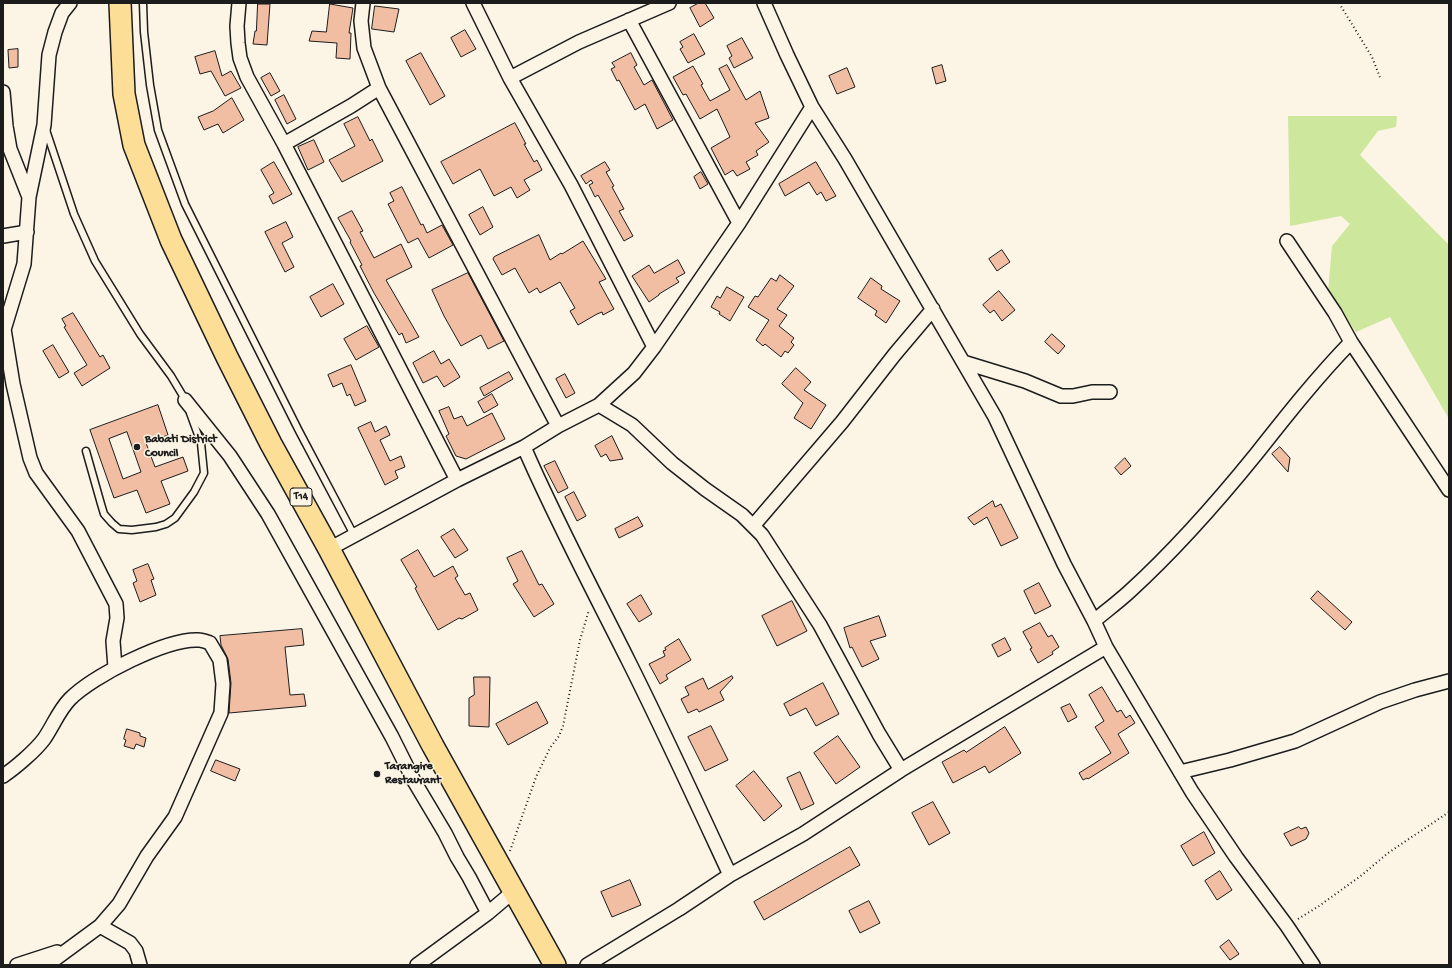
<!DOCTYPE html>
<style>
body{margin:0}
#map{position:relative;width:1452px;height:968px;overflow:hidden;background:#fcf5e5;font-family:"Gochi Hand",sans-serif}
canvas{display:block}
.frame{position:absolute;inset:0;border:4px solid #1c1c1c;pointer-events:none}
</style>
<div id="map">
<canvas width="1452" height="968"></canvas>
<div class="frame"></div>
</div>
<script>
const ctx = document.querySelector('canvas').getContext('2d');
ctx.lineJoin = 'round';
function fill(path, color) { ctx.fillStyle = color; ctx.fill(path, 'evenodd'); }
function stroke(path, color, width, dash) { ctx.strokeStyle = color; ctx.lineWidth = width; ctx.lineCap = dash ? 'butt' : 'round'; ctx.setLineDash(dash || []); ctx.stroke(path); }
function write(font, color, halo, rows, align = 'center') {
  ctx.font = font + ' "Gochi Hand",sans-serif'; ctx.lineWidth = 3; ctx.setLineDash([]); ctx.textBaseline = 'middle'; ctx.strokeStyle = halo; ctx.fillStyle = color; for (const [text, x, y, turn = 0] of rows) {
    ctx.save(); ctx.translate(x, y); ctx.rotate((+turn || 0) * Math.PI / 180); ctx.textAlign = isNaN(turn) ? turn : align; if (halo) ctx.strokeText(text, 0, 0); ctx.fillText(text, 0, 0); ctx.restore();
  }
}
const green = new Path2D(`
 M1288,116h109l-1,11 -18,4 -18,24 89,90v177v-3l-59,-102 -34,15 -28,-40 4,-46 18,-22 -9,-8 -51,10z`);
const building = new Path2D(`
 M699,3h6l9,15 -14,9 -10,-19z
 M258,4h12l-3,41 -14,-1 2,-13h1z
 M330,4l23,4 -4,25h2l-1,26 -14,-1 1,-15 -28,-2 3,-10 14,1z
 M375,6l24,3 -5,23 -22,-3z
 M465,30l11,19 -15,8 -10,-19z
 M694,34l11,20 -17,9 -8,-14 3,-2 -3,-5z
 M742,38l11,20 -19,10 -5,-10 3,-2 -5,-10z
 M18,49v18l-9,1 -1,-18z
 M215,51l7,25 9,-5 10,17 -16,8 -14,-25 -11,3 -5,-17z
 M421,53l24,43 -15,9 -24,-44z
 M631,53l6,12 -3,2 10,18 8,-5 21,40 -16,9 -12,-25 -10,6 -16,-30 -2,1 -6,-12 4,-2 -3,-4z
 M727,65l19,35 14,-9 9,27 -14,5 14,19 -13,9 2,4 -12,7 4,7 -13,7 -4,-6 -8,5 -14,-27 19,-11 -13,-28 -17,10 -14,-25 -3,1 -10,-18 20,-11 10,18 -2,1 9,16 20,-11 -11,-21z
 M942,65l4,16 -10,3 -4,-16z
 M847,68l8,19 -18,7 -8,-18z
 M270,73l10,18 -9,5 -10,-18z
 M284,95l12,24 -9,5 -12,-24z
 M232,98l12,22 -21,13 -5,-9 -14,6 -6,-13 15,-6z
 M358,117l12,24 2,-2 11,22 -41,21 -13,-22 26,-14 -11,-22z
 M515,123l11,21h-2l10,18 3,-2 5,10 -18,10 6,10 -13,8 -6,-11 -17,9 -14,-27 -27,15 -12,-22z
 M314,140l10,22 -16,8 -10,-23z
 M274,162l18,32 -19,10 -4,-8 5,-3 -13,-23z
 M605,162l5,8 -4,2 8,14 -2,1 12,22 -5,2 14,25 -9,5 -26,-46 -3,2 -6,-12 4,-2 -2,-3 -5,4 -5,-8z
 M816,162l20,34 -10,5 -5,-9 -4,3 -8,-13 -24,14 -6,-12z
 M701,172l7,12 -8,5 -6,-12z
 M402,187l19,38 2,-1 4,9 15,-8 11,20 -24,13 -11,-20 -10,5 -20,-39 6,-3 -4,-8z
 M483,207l10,20 -13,8 -11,-20z
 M352,211l11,20 -3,1 14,26 27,-14 11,23 -26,13 33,57 -13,6 -4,-10 -3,2 -25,-42 -14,-27 2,-1 -12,-23 1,-1 -13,-23z
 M286,222l7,15 -11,6 12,24 -9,5 -20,-40z
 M539,235l11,25 11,-7 1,1 21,-13 23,38 -7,3 15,27 -11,6 -1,-3 -5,2 -19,11 -8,-14 5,-3 -15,-26 -20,11 -3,-5 -8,5 -14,-25 -13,7 -9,-16 1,-2z
 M1002,250l8,12 -13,9 -8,-12z
 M678,260l7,13 -9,5 3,4 -20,12v1l-10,7 -17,-26 17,-11 5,8z
 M468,273l36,68 -16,8 -7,-14 -20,11 -17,-30 -12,-26z
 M780,275l14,11 -17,23 10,6 -8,11 15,12 -3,4 3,3 -6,8 -3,-2 -4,6 -16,-13 -2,2 -7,-6 13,-20 -21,-13 7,-11 3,1 13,-19 5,3z
 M871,278l11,8 -1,3 19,12 -14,22 -11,-8 2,-4 -19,-13z
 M333,284l11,20 -23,13 -11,-20z
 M727,287l17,10 -14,24 -11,-7 1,-2 -9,-5 6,-11 3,2z
 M999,291l16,19 -13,11 -8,-11 -4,3 -7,-8z
 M73,313l27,44 3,-2 7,13 -28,18 -8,-13 13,-8 -23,-38 2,-1 -4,-7z
 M367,326l12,21 -23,13 -12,-21z
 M1052,334l13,12 -7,8 -13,-12z
 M53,345l16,27 -10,6 -16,-27z
 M434,351l7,13 8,-5 11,18 -16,10 -7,-11 -14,7 -10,-20z
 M351,365l15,36 -11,5 -5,-12 -3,2 -5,-13 -9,4 -5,-12z
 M796,368l15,14 -7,8 22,15 -15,24 -17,-11 9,-15 -21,-19z
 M509,372l4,7 -29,17 -4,-8z
 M565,374l10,19 -9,5 -10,-19z
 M492,394l6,11 -14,8 -6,-11z
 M158,405l10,30 -22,8 9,24 28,-10 5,14 -27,10 9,23 -24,9 -9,-23 -23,8 -24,-68zM127,432l14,40 -18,7 -14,-40z
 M449,407l5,12 8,-3 5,10 25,-13 13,26 -39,20 -10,-3 -10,-20 3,-2 -10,-23z
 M371,422l4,10 11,-6 4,9 -10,5 10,21 11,-5 4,11 -10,4 3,7 -13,7 -27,-57z
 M612,436l11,23 -13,2 -4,-7 -5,3 -6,-11z
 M1280,447l10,11 -2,14 -16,-18z
 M1125,458l6,8 -10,9 -6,-7z
 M555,461l13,27 -10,5 -14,-27z
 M574,492l12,24 -9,5 -12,-24z
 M993,501l2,6 6,-3 17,34 -17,8 -14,-29 -13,8 -6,-7z
 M638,517l5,9 -24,12 -4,-9z
 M454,529l14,21 -13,8 -14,-21z
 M418,550l16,27 19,-11 5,10 -3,2 10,17 5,-2 8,17 -16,9 -3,-1 -21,12 -18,-32 -5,-10 2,-1 -16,-27z
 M522,551l17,34 3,-1 12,20 -20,13 -21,-33 5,-3 -11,-23z
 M148,564l6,15 -3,1 5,15 -16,7 -7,-19 4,-2 -4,-11z
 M1039,583l12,23 -16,8 -11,-23z
 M1318,591l34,31 -7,8 -34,-31z
 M641,595l11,19 -13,8 -12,-18z
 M792,601l15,30 -30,15 -15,-30z
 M879,616l7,20 -16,5 9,18 -17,8 -10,-20 -2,1 -6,-20z
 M1040,623l8,14 4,-2 7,12 -7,5 1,2 -15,9 -8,-14 2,-1 -9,-16z
 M302,629l2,16 -19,2 5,48 14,-1 2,12 -77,7 2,-30 -3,-24 -7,-14 -1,-9z
 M1005,638l6,12 -13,7 -6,-12z
 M679,639l12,21 -25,15 2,4 -8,5 -11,-20 16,-8 -2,-5 3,-1 -1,-2z
 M732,676l1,2 -13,14 4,8 -25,12 -2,-3 -9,4 -7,-14 8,-4 -4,-8 18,-9 5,11z
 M474,677h16l-1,50 -20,-1v-28l5,-3z
 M823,683l16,31 -23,12 -10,-18 -16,8 -6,-12z
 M1102,687l15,25 4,-2 5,8 4,-3 5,8 -17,11 11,19 -41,26 -1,-1 -4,2 -4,-7 32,-20 -16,-26 9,-6 -15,-26z
 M537,702l11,21 -40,22 -12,-21z
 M1070,704l7,13 -9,5 -7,-14z
 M711,726l17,34 -23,11 -17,-34z
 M1005,727l16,26 -32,20 -4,-7 -32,17 -11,-21 22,-12 2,2z
 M127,729l13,4v3l6,2 -2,9 -8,-3 -2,5 -10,-3 2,-6 -2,-1z
 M838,736l22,31 -24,17 -22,-31z
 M216,760l24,9 -5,12 -24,-10z
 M754,771l28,35 -18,15 -28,-35z
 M800,772l14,32 -13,6 -14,-32z
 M933,802l17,31 -21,12 -17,-32z
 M1299,827l2,2 5,-2 3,6 -3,6 -15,7 -7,-12z
 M1204,832l11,21 -22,13 -12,-20z
 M850,847l10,18 -96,55 -10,-18z
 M1220,871l12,19 -15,10 -12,-19z
 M630,880l11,25 -29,12 -11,-25z
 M869,901l11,22 -20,10 -11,-22z
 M1229,940l10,14 -9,6 -10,-13z`);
const path = new Path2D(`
 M1339,3l33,54 9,23
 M510,851l26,-74 14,-29 9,-12 4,-10 17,-86 9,-30
 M1298,919l21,-13 43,-31 26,-22 61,-41`);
const service = new Path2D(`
 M143,3l1,29 6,53 8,45 27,74 114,227 55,104
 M46,130l28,84 21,47 45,73 31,42 15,25
 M86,451l15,53 3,10 8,9 7,6 13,1 24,-3 10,-3 9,-6 19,-26 10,-19 -3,-30 -11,-30`);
const minor = new Path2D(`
 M239,3l-2,23 1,17 2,15 7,19 37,67 173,336
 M363,3l-2,18 3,27 15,40 179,338
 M473,3l37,75 61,107 83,162
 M764,3l23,52 25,52 33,52 150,258 69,147 30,57 12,26 86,145 44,65 51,69 26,39
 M629,20l110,203
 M510,78l69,-36 90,-39
 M3,92l3,34 4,23 19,48
 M284,144l67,-38 28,-18
 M3,236l24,-4
 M1287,241l48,72 16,29 98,148
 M4,329l9,55 17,74 6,15 42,58 38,73 1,14 -4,23 2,27
 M3,333l21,-69 5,-67 15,-72 5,-70 6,-23 7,-19 8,-10
 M963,362l62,19 36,15h12l19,-4h18
 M185,400l45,56 38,58 124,223 22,44 31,52 12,24 12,20 19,36
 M599,405l33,20 40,38 33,26 37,26 20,20 58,90 59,109 22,36
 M524,447c32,74 69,143 105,215 35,70 68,142 101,213
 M753,526l89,-104 53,-68 38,-45
 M329,549l128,-69 67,-33 34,-21 41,-21 35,-32 20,-26 85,-124 73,-116
 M1094,621c12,-10 24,-19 35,-29 45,-41 90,-92 128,-139 30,-38 60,-76 94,-111
 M1180,772l50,-12 65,-19 85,-39 35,-12 34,-9
 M3,776c12,-8 32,-25 41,-37 9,-13 15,-29 26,-40 23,-23 97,-61 129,-59 3,0 8,2 11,3l10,17 3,24 -2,29 -46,104 -28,39 -28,48 -19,22 -53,39
 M100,926l30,17 6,8 4,14
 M17,965l40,-13
 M417,965l71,-52 26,-22
 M587,965l92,-56 51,-34 73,-41 98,-64 205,-123`);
const trunk = new Path2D(`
 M120,3l4,91 10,51 37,95 56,117 44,87 58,105 104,197 122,219`);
const markers = [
 [137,447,4,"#1c1c1c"],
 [377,774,4,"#1c1c1c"]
];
const shields = [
 [301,497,22]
];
const shieldNames = [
 ["T14",301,497]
];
const poiNames = [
 ["Babati District",145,440],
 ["Council",145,454],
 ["Tarangire",385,767],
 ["Restaurant",385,781]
];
fill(green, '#cde79d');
fill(building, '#f1bda3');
stroke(building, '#1c1c1c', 1);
stroke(service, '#1c1c1c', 9);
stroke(minor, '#1c1c1c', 16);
stroke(trunk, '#1c1c1c', 24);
stroke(path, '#1c1c1c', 2, [1, 3]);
stroke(service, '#fcf5e5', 6);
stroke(minor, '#fcf5e5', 13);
stroke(trunk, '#fdde96', 21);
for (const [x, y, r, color] of markers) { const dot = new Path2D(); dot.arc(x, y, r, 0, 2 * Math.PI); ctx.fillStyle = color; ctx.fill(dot); stroke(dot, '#fcf5e5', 1.5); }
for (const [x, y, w] of shields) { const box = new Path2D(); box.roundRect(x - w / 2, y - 9, w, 18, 3); ctx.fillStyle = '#fcf5e5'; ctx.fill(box); stroke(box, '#1c1c1c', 1); }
write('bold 11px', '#1c1c1c', null, shieldNames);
write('bold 12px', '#1c1c1c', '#fcf5e5', poiNames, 'left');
</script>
